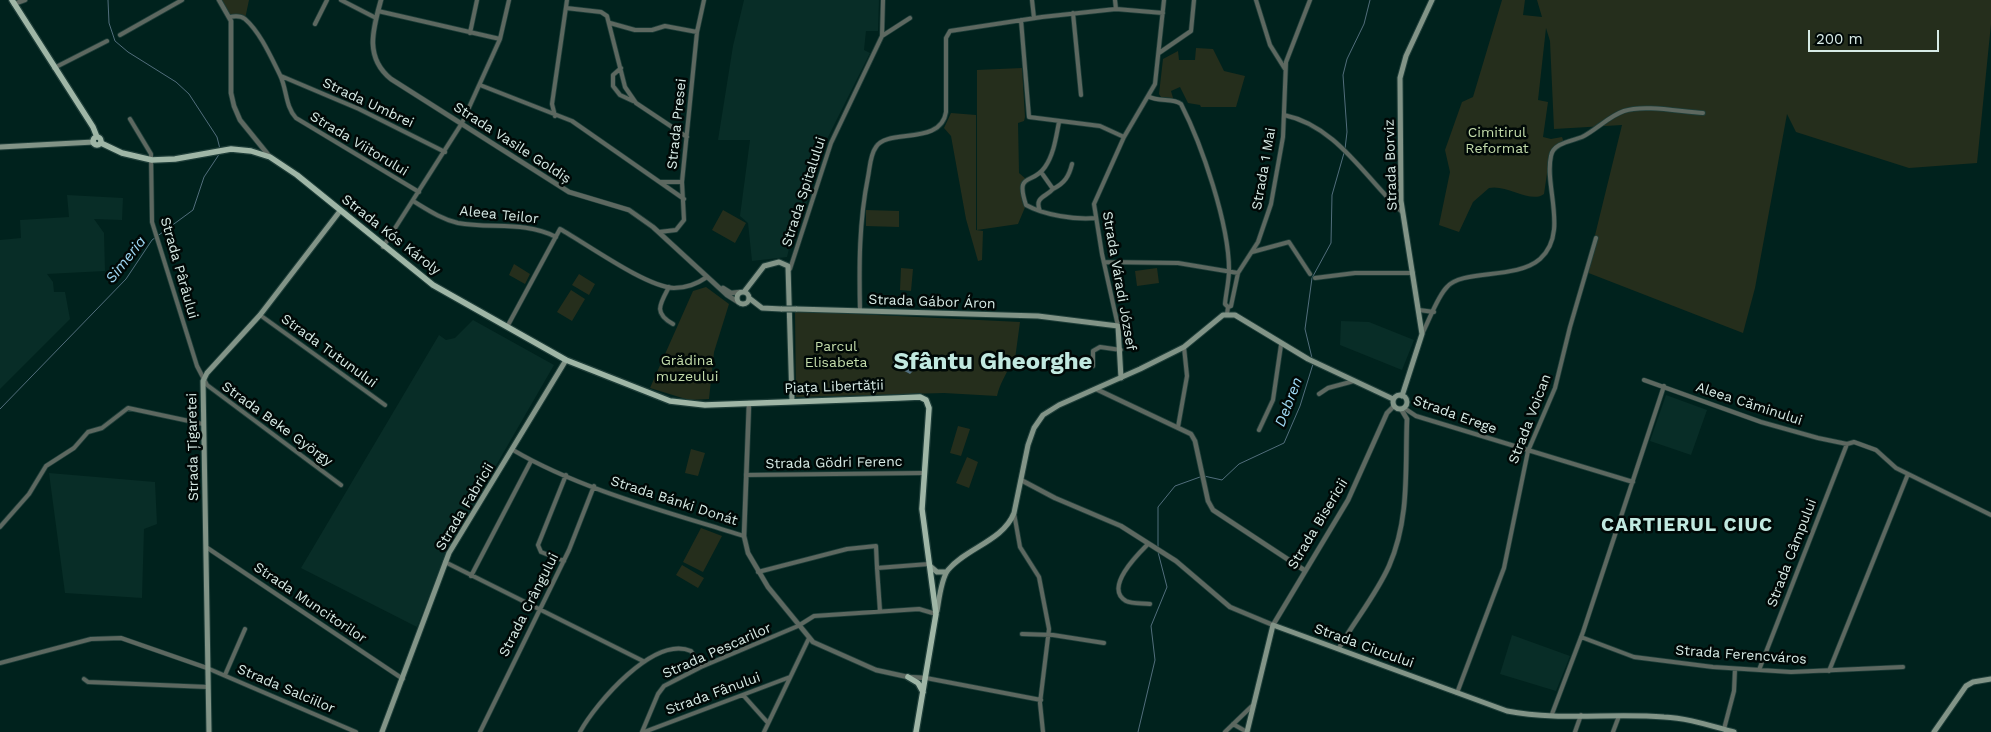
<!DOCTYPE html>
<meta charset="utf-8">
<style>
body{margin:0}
#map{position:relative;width:1991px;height:732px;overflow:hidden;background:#00221d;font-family:"Work Sans",sans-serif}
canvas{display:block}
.scale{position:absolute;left:1808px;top:30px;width:131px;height:22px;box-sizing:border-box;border:2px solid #d7ebe6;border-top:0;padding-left:6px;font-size:15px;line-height:18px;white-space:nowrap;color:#d7ebe6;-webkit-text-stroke:4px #000907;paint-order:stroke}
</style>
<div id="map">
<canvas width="1991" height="732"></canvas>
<div class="scale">200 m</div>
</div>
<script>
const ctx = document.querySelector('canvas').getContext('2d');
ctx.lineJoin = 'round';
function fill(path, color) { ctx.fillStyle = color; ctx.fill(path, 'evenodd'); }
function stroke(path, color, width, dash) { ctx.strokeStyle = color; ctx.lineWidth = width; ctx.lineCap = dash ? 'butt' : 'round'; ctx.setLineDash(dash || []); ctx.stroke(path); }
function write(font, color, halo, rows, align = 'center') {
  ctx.font = font + ' "Work Sans",sans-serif'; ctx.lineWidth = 5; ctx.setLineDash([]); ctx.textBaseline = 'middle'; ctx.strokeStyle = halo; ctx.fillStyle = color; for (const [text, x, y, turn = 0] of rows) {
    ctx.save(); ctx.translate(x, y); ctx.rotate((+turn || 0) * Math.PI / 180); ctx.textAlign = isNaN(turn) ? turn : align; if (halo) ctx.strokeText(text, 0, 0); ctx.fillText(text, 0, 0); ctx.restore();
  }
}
const built = new Path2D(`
 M744,0h135l-1,31h-12l-2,19 6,3 -48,96 -19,68 -6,-1 -10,41 -35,4 -4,-38 -8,-7 10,-76h-32l15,-94z
 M67,195l56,3 -1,22 -28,-1 10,14 1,38 -58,3 6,8 1,10h11l5,27 -70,70v-149l21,-2 -1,-18 49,-3z
 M473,320l81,45 -105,182 -32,80 -116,-59 138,-233 7,5 9,-2z
 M1341,321l28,1 45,18 -12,30 -62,-25z
 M1666,395l41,15 -16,45 -41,-14z
 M49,473l106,9 2,42 -13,5 -2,69 -77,-5z
 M1512,635l58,21 -14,35 -56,-17z`);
const green = new Path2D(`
 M219,0h30l-4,19 -15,-2z
 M1502,0h23l-2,15 19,2 -5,-17h454v24l-14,139 -68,5 -113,-36 -9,-18 -32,174 -12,45 -157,-61 36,-147 -68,4 -4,-88 -4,-13 -8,72 10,2 -5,35 8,2 11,-2 2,6 -14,10 -6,41c-13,10 -37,-10 -55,-6l-16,14 -14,30 -20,-7 11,-53 -5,-22 17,-48 11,-5z
 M1196,48l17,1 11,22 21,5 -9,31h-35l-1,-2 -12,-2 -8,-16 -9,4 2,7 -12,-1 -2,-3 4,-35 15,-8 1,9h16z
 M1022,68l3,49 -1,4 -6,2 1,50 8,7 -5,13 4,12 -8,19 -41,6v-160z
 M951,113l25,2v115l7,1 -1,29 -4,1 -12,-42 -15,-83 -7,-8z
 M723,210l23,13 -11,20 -23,-13z
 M866,210l33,1v16l-33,-1z
 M514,264l16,10 -5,10 -16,-9z
 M901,268l12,1 -2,22 -11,-1z
 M1157,268l2,15 -22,3 -2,-15z
 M579,274l16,10 -6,11 -17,-10z
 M706,287l23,17 -15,48 -5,47 -20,1 -39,-12 43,-97z
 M571,290l14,9 -13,22 -15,-9z
 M795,311l225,11 -5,37h-3c-4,14 -12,23 -15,37l-53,-3 -148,4z
 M958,426l12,3 -9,27 -11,-3z
 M691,449l14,4 -7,23 -13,-3z
 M967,457l11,5 -9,26 -13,-5z
 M701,528l21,8 -19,36 -20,-10z
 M682,565l22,13 -6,10 -22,-13z`);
const water = new Path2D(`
 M901,353l13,11v6l-4,4 -17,-9v-8z`);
const stream = new Path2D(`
 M108,0l1,23 6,18 13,11 48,30 13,12 28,43 3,12
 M1345,149l2,-17 -4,-57 4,-16 17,-35 6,-24
 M1312,358l-7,-29 7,-51 19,-35 1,-48 12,-42
 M0,409l126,-130 26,-39 41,-30 11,-33 16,-24
 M1204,476l18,4 17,-16 45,-21 16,-37 13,-42
 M1158,548v-41l17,-21 25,-9
 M1138,732l17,-72 -4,-34 16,-39 -9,-35`);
const minor = new Path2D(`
 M341,0l35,18
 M1032,0l2,18
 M1115,0l1,9
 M1256,0l14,45 15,24
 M566,8l35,4 6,4 18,71 11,16 51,34
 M378,11l122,28
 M1073,13l8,82
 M230,17c5,-1 11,-1 15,2 15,13 26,38 35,56 7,14 5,31 16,43l123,74
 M1021,20l8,97 71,9 24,11
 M610,23l25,7h17l13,-4 32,6
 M315,24l12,-24
 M470,33l7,-33
 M120,35l62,-35
 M882,36l28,-18
 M1159,53l32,-22 3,-31
 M54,68l53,-27
 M621,68l-8,7v11l7,9 13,6
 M281,76l78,33 86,43
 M480,85l92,36 112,78
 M1148,96c11,7 24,1 33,8 21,41 48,120 48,166 0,11 -3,23 -4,34l3,3 -1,7
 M1284,115c53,11 81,63 118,97
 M555,116l-3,-12 15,-104
 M130,119l21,35 1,68 45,144 10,19 134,100
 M1059,122c-3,15 -5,32 -14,45 -13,19 -30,4 -19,38 18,10 49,15 70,13
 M660,182h22
 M1053,189c12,-6 16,-13 19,-25
 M413,201c15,9 28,18 45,22 33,6 67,-2 98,14
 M1040,211c-6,-14 6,-14 13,-22l-12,-17
 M659,232l17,-2 8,-10 -2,-38 15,-150 7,-32
 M383,247l79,-124 38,-84 9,-39
 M1252,252l37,-10 21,32
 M1104,262l74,1 60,10
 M790,269l41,-126 51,-107 1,-36
 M1315,278l40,-5h58
 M669,287c-9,17 -16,26 4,37
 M1228,307l3,-1 7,-33 20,-31 13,-38 12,-67 3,-75 24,-62
 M1419,310l15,2
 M860,311c-1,-46 -1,-89 8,-134 2,-10 2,-22 8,-30 11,-19 65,-1 70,-35v-74l4,-7 92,-14 74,-8 47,4
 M260,315l125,90
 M1118,326l-16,-72 -8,-50 30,-67 31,-53 9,-84
 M507,327l53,-98c27,15 86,58 114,59 13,0 23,-4 33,-11
 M1422,334c7,-13 15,-37 25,-47 15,-18 69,-7 93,-28 29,-26 4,-72 11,-103 2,-13 21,-15 31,-19 14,-7 27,-21 42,-26 20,-7 58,1 79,2
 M1093,366v-15l7,-4 21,3
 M1644,380l117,42 57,16 29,6 7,-2 22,8 20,18 95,47
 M1319,394l9,-6 26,-7
 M1404,408l12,8 217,66
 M1178,427l9,-51 -3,-29
 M1259,430l14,-30 8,-55
 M513,450c68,40 155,62 231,86
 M746,475l177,-2
 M1014,513l6,34 19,30 10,52 -9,74 3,29
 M0,527l29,-33 17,-28 28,-18 14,-16 14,-4 26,-20 75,16
 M1148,544c-9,9 -45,44 -22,57 6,3 17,2 24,3
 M206,547l197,132
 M564,561l-23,-9 -3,-7 28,-70
 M445,562l198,99
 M758,572l89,-23 29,-3 1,22
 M471,576l60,-115
 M880,611l-3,-43 52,-4
 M1022,634l31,1 51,8
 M1581,637l53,20 79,10 78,5 112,-5
 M0,663l91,-24 30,-1 86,30 149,64
 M1759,670l88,-226
 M1829,671l79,-197
 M225,675l20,-46
 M926,678l115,22
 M84,679l4,3 120,5
 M1457,693l47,-125 24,-117 27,-63 15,-61 26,-89
 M743,695l25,28
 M1552,714l31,-82 81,-246
 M1233,724l14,8
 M1724,729l10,-38 1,-22
 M480,732l89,-182 25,-64
 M580,732c16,-29 74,-97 111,-81l10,16
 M642,732l16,-38 6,-8 37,-19 97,-41 16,-10 105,-7 17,5
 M644,732l146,-55
 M764,732l45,-94
 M1225,732l27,-26
 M1575,732l6,-17
 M1613,732l6,-16`);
const tertiary = new Path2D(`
 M219,0l12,21v72l3,13 6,14 30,37
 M381,0c-8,29 -17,57 10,79l178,113 60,18 24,17 74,68 11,7
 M14,4l11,-4
 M723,288l8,5 9,-1
 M1096,389l95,45 4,7 13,60 5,9 91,60
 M749,403l-5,133 4,17 20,34 45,55 63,28 32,7 18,1
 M1021,480l34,18 66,28 55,35 54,46 43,18 75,-125 39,-87 7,-7
 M1339,648c16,-28 37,-53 50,-82 21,-48 16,-97 18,-147l-6,-10`);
const secondary = new Path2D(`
 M0,147l94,-5
 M737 298a6 6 0 1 1 12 0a6 6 0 1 1-12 0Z
 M744,292l20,-26 15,-4 9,4 4,135
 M749,298l13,10 20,1
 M796,309l242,7 80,10 3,52
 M1393 402a7 7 0 1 1 14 0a7 7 0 1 1-14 0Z
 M1402,396l20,-62 -21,-133 -1,-123 6,-22 26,-56
 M930,566l7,6h9
 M937,611c2,-11 4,-32 11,-41 18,-22 55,-29 66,-57l14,-68 6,-17 9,-13 16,-10 81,-36 44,-22 39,-32h12l73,44 85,40
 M209,732l-6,-351 4,-8 53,-58 80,-104
 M382,732l67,-179 117,-193
 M1247,732l26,-107 234,86c51,10 105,2 157,6 24,1 47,9 70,15
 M1934,732l32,-46 7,-4 18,-3`);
const primary = new Path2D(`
 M12,0l81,127 4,10
 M93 141a4 4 0 1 1 8 0a4 4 0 1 1-8 0Z
 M101,143l21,10 30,7 23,-1 56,-10 20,2 19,6 27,18 136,110 133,75 104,41 35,4 193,-7 22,-1 6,3 3,8 -7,101 14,105 -20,118
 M908,677l10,6 5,9`);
const secondaryBridge = new Path2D(`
 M782,309h14`);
const streetNames = [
 ["Strada Umbrei",368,103,25],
 ["Strada Presei",677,124,-84],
 ["Strada Vasile Goldiș",512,143,33],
 ["Strada Viitorului",359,144,31],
 ["Strada Borviz",1391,165,-92],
 ["Strada 1 Mai",1264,169,-80],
 ["Strada Spitalului",804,192,-72],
 ["Aleea Teilor",499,215,6],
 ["Strada Kós Károly",391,235,38],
 ["Strada Pârâului",179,268,74],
 ["Strada Váradi József",1119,281,80],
 ["Strada Gábor Áron",932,302,2],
 ["Strada Tutunului",329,351,36],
 ["Piața Libertății",834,387,-2],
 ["Aleea Căminului",1749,404,18],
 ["Strada Erege",1455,415,20],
 ["Strada Voican",1530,419,-69],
 ["Strada Beke György",277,424,36],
 ["Strada Țigaretei",193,447,-91],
 ["Strada Gödri Ferenc",834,463,-1],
 ["Strada Bánki Donát",674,501,18],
 ["Strada Fabricii",465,507,-59],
 ["Strada Bisericii",1318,524,-59],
 ["Strada Câmpului",1792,553,-69],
 ["Strada Muncitorilor",310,603,34],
 ["Strada Crângului",529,605,-63],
 ["Strada Ciucului",1364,646,20],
 ["Strada Pescarilor",717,651,-24],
 ["Strada Ferencváros",1741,655,4],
 ["Strada Salciilor",286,689,23],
 ["Strada Fânului",713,694,-20]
];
const parkNames = [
 ["Cimitirul",1497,133],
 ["Reformat",1497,149],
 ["Parcul",836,347],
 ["Elisabeta",836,363],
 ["Grădina",687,361],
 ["muzeului",687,377]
];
const waterNames = [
 ["Simeria",126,260,-52],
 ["Debren",1289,402,-69]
];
const districtNames = [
 ["CARTIERUL CIUC",1687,525]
];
const townNames = [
 ["Sfântu Gheorghe",993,362]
];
fill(built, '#082d27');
fill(green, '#252e1c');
fill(water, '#516e7c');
stroke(stream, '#516e7c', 1);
stroke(minor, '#1e3e39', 5.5);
stroke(tertiary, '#1e3e39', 6);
stroke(secondary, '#1e3e39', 7);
stroke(primary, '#1e3e39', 8);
stroke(minor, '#5d6860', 4);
stroke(tertiary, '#5d6860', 4.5);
stroke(secondary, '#829487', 5);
stroke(primary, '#9fb6a6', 5.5);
stroke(secondaryBridge, '#1e3e39', 7, []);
stroke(secondaryBridge, '#829487', 5);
write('14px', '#d7ebe6', '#000907', streetNames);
write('14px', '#c3dcab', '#000907', parkNames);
write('italic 15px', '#9fd9f5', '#000907', waterNames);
ctx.letterSpacing = '1px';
write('bold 19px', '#c1e9e0', '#000907', districtNames);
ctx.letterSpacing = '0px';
write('bold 24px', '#c1e9e0', '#000907', townNames);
</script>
